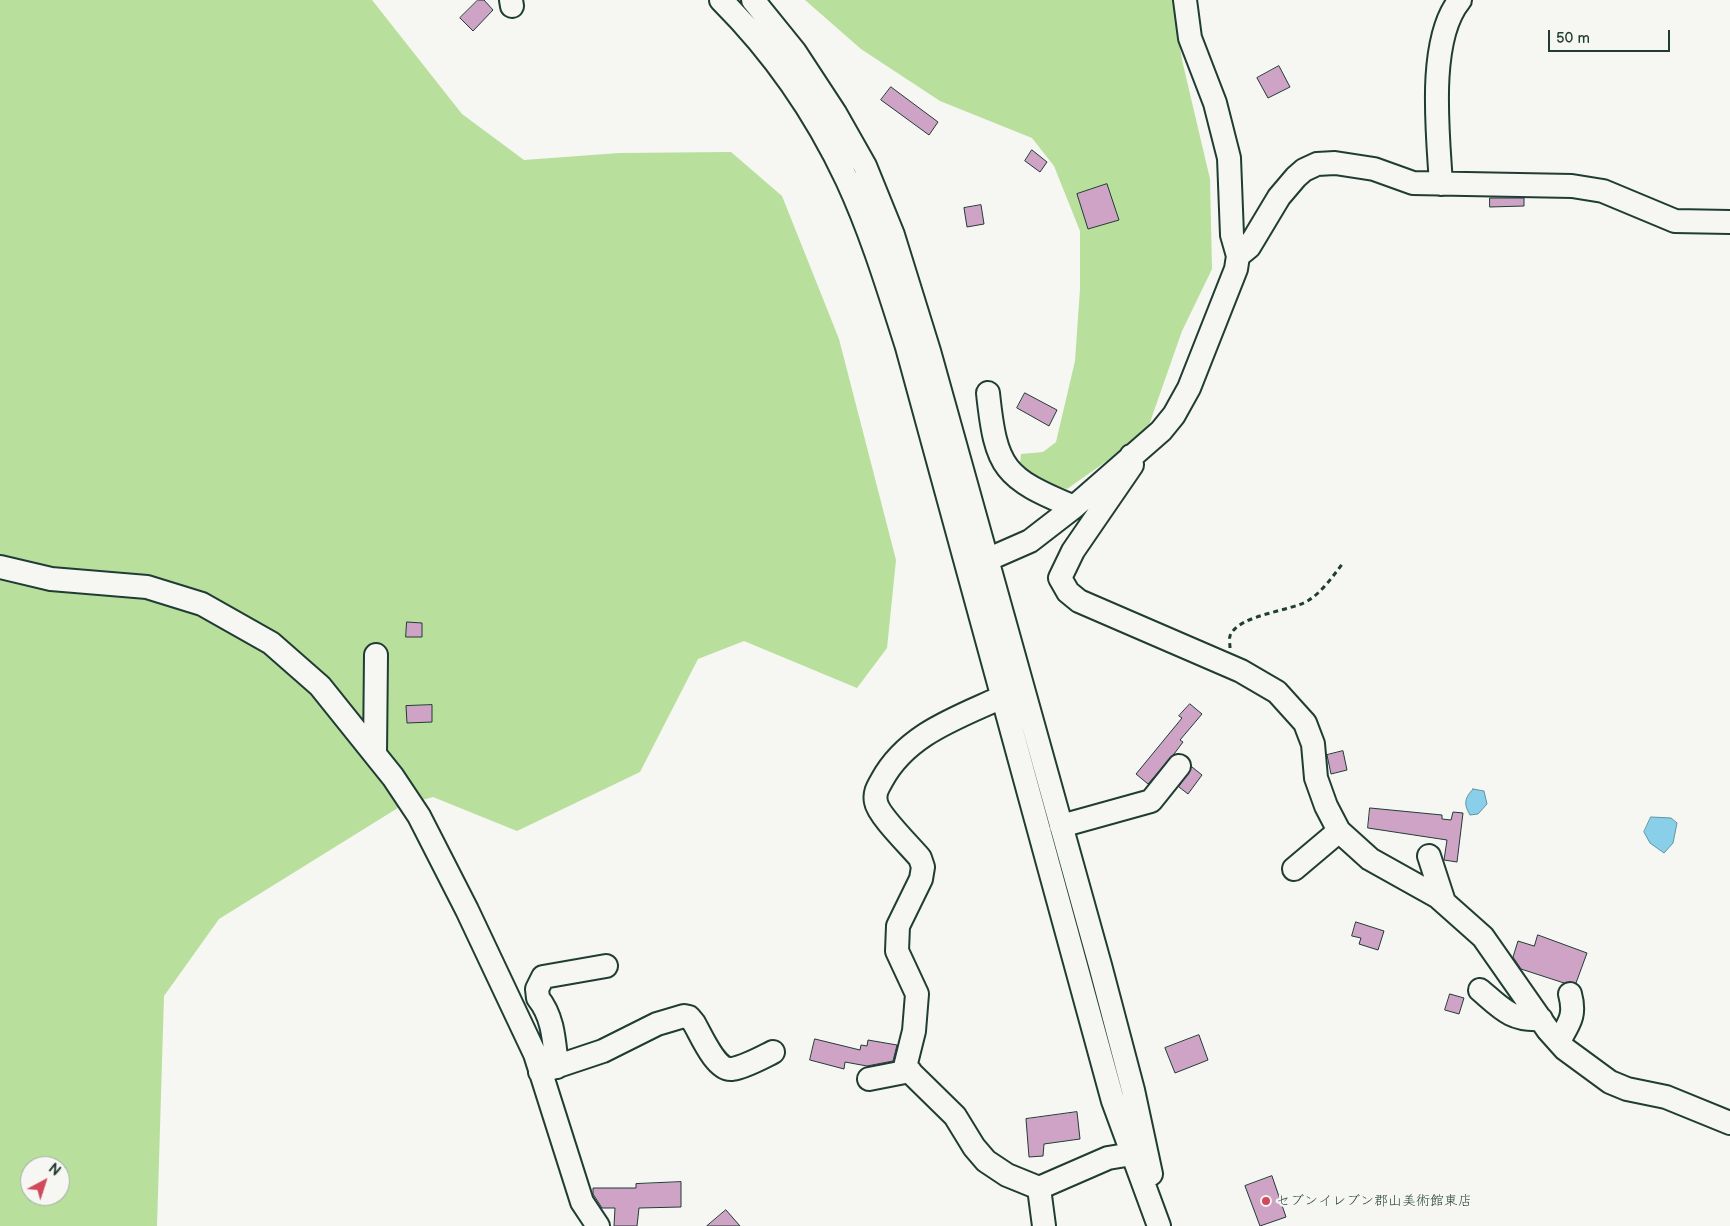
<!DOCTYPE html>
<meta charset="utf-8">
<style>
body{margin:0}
#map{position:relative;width:1730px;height:1226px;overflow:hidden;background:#f6f6f2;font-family:"Balsamiq Sans",sans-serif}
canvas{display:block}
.north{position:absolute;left:20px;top:1156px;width:50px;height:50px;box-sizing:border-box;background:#f6f6f2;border:1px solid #a0aca6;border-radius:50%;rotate:40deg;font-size:14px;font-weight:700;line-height:20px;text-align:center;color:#1f3d34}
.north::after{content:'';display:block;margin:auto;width:18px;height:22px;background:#d1495b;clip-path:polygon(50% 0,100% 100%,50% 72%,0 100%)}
.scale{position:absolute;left:1548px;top:30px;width:122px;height:22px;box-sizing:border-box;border:2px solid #1f3d34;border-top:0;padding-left:6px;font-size:15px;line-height:18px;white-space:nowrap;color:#1f3d34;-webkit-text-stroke:4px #f6f6f2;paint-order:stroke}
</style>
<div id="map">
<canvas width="1730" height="1226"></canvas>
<div class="north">N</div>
<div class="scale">50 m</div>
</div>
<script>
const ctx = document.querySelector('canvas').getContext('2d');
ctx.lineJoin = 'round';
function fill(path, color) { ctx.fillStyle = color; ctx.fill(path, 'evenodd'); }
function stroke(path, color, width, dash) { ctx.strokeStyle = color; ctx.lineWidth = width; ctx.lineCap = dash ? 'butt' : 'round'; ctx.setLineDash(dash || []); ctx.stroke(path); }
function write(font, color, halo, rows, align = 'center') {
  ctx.font = font + ' "Balsamiq Sans","Klee One",sans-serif'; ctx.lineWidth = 4.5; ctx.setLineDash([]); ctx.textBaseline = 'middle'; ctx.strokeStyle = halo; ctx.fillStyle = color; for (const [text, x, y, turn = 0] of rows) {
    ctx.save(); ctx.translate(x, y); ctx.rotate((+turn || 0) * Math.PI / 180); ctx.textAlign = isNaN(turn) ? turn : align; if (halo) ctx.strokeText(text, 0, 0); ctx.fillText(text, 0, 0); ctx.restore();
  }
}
const green = new Path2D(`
 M0,0h372l90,114 62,46 95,-7 112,-1 51,44 57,143 57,221 -9,88 -30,40 -113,-47 -46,18 -58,113 -123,59 -84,-34 -32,9 -182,113 -55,77 -7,230h-157zM30,1166h30v30h-30z
 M805,0h368l9,60 28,119 2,90 -30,62 -33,94 -11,14 -71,50 -25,-7 -22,-17 1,-11 22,-2 13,-10 19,-81 5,-72v-58l-26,-65 -22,-28 -92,-37 -79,-52z`);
const water = new Path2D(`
 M1473,789l11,2 3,13 -9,10 -8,1c-7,-12 -5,-17 3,-26z
 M1651,817l20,1 6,5 -4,20 -9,10 -14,-10 -6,-11z`);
const building = new Path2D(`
 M478,0h6l9,10 -20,21 -13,-13z
 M1279,66l11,21 -22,11 -11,-20z
 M891,87l47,35 -9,13 -48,-35z
 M1032,150l15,12 -7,10 -15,-11z
 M1107,184l12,36 -31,9 -11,-35z
 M1490,198h34v8l-34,1z
 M981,205l3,19 -17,3 -3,-19z
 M1025,393l32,17 -8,16 -32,-18z
 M407,622l15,1v14h-16z
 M1190,704l12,10 -22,26 3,2 -9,12 -26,30 -12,-10 46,-56 -3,-2z
 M432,705v17l-25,1 -1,-17z
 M1343,751l4,19 -16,4 -4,-19z
 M1192,767l10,8 -14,19 -9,-7z
 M1370,808l72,7v4l9,1 2,-8 10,1 -6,49 -13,-2 3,-20 -79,-12z
 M1356,922l28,9 -6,19 -19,-6 2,-6 -9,-2z
 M1538,935l49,18 -11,30h-12l-43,-14 -8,-12 5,-16 16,5z
 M1450,994l14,4 -5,16 -14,-4z
 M1199,1035l9,25 -33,13 -10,-25z
 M815,1039l45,11 1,-5 6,1 1,-6 29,5 -4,16 -26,5 -22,-4 -1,7 -34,-9z
 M1077,1112l3,27 -36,5 -1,12 -14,1 -3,-38z
 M1272,1176l14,41 -26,9 -15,-40z
 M681,1182v25l-42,1 -2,18h-23l1,-18h-13l-9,-14v-6h43v-4z
 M726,1210l14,16h-33z`);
const path = new Path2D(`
 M1230,648c0,-4 -1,-9 0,-12 8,-22 64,-25 79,-36 14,-9 24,-24 34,-37`);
const minor = new Path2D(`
 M511,0l1,6
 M721,0c51,51 95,114 126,180 25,54 42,111 60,167l206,754 46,125
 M753,0l42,52 40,61 30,53 28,69 36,116 171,614 33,125 18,84
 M1441,184c-3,-50 -14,-144 19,-184
 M1238,256l11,-9 30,-50 17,-20 8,-7 13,-6 18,-1 39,6 39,14 159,3 31,5 72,30 55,1
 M988,393c8,76 16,85 86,114
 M1131,456l1,9 -59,86 -13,27 8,14 11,9 162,70 36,21 28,31 8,21 3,34 10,28 13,25 31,28 68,38 45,40 65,93 17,19 45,33 17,7 39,8 64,26
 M973,566l57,-25 44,-34 87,-76 13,-16 15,-27 47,-119 2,-13 -6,-21 -3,-77 -14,-55 -25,-65 -5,-38
 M0,567l51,12 96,8 55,17 69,39 49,43 73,91 26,39 48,94 68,144 47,148 16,24
 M1002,697c-45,21 -95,37 -120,83 -4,7 -8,13 -6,22 2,13 34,44 44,56l3,9 -2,12 -23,47 -1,25 20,43 -3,37 -9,36 50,49 19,31 12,14 21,14 32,13 5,38
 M375,754l1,-99
 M1061,826l90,-25 28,-35
 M1429,856l15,46
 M1294,869l45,-38
 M1480,990c21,18 31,31 61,29
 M1559,1041c10,-18 17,-25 11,-47
 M557,1067c-3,-25 -3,-49 -19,-69l-1,-9 6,-12 63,-11
 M540,1072l63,-21 54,-27 27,-8 5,1 5,6c7,12 22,48 38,46 13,-2 29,-11 41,-17
 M869,1079l41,-8
 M1039,1188l69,-30 24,-4`);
const markers = [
 [1266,1201,5,"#d1495b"]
];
const poiNames = [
 ["セブンイレブン郡山美術館東店",1276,1201]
];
fill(green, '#b8df9b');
fill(water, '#89cfea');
stroke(water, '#5f95a1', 1);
fill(building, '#cfa3c6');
stroke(building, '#1f3d34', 1);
stroke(minor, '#1f3d34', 26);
stroke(path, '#1f3d34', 3, [5, 4]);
stroke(minor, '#f6f6f2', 22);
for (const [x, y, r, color] of markers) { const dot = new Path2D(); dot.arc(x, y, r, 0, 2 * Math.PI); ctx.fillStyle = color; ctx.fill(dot); stroke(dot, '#f6f6f2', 2); }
write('14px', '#1f3d34', '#f6f6f2', poiNames, 'left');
</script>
